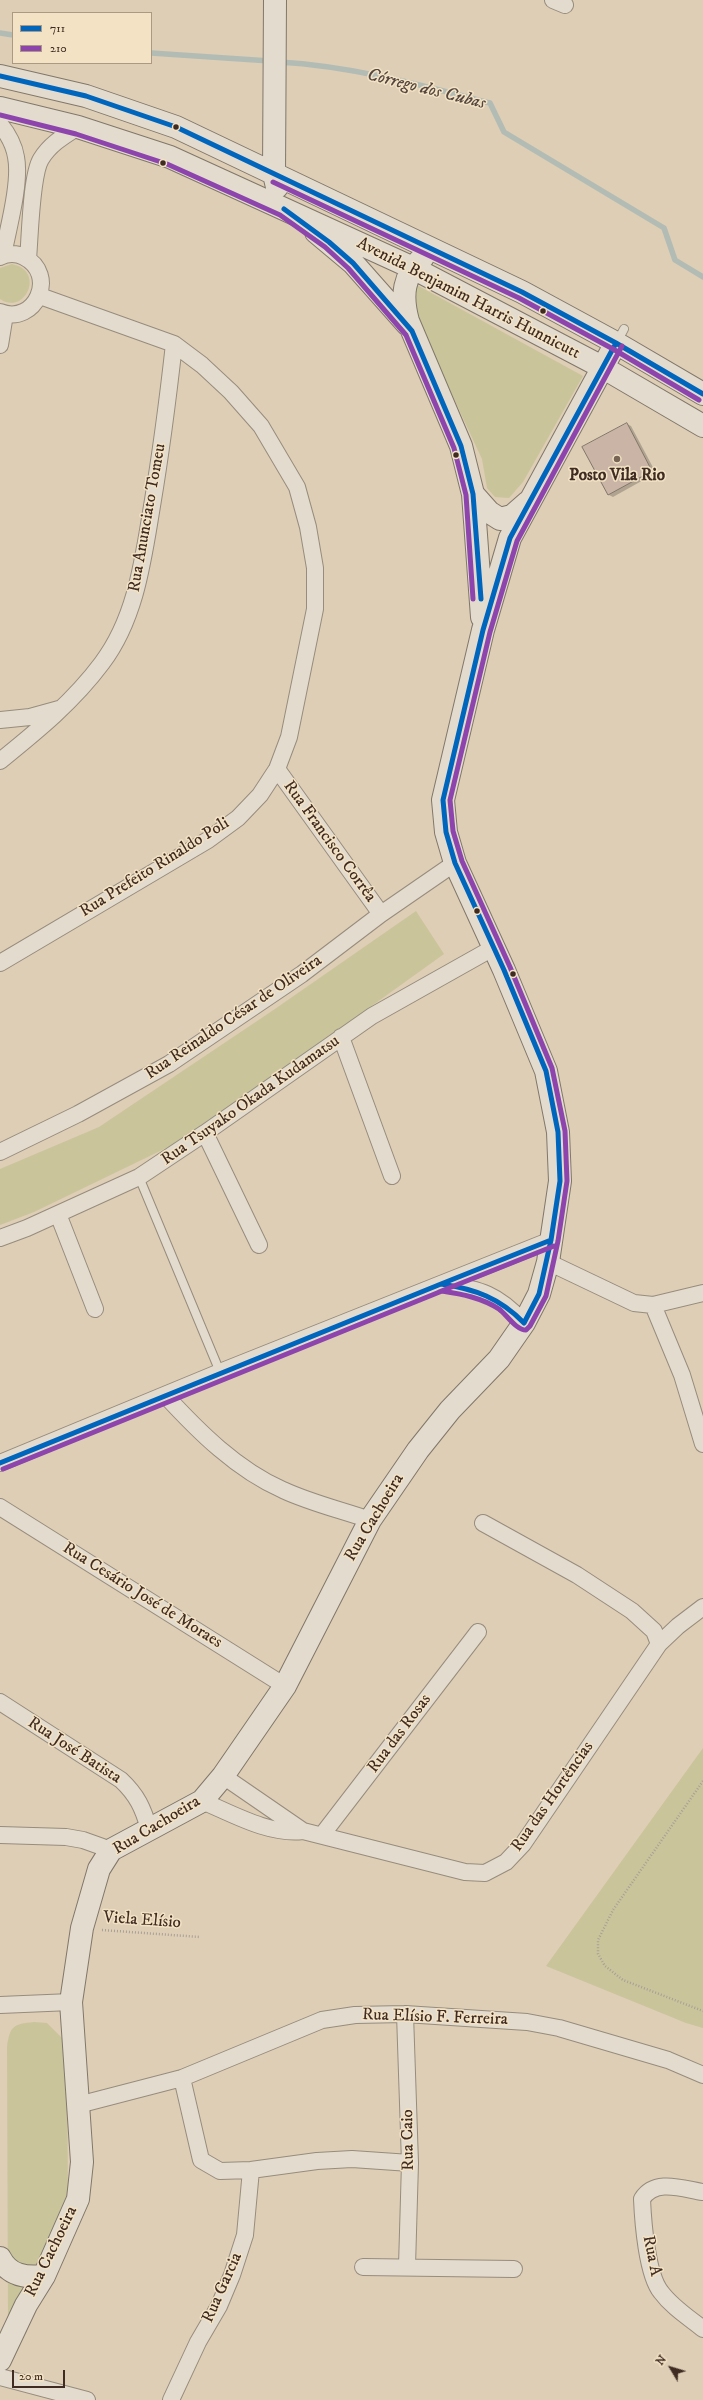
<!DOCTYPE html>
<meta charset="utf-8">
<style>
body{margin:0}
#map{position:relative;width:703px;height:2400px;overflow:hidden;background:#ddceb5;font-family:"IM FELL DW Pica",serif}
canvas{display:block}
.legend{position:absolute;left:12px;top:12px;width:140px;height:52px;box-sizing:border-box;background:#f3e2c4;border:1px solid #ab9983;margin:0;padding:5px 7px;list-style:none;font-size:12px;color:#402b22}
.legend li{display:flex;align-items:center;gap:8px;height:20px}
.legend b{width:20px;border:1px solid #ab9983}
.north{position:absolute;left:651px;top:2348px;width:40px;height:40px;-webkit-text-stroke:3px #f3e2c4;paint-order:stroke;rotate:308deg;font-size:11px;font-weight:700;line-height:16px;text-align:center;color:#402b22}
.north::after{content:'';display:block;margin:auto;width:14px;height:18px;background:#402b22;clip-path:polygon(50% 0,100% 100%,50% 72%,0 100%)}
.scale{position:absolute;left:12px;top:2370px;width:53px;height:18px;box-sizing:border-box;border:2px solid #402b22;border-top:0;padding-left:5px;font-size:12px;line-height:14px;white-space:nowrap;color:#402b22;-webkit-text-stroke:3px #f3e2c4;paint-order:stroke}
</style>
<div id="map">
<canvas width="703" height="2400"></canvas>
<ul class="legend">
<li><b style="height:5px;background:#0065bd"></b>711</li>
<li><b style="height:5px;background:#8e44ad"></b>210</li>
</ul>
<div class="north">N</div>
<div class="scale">20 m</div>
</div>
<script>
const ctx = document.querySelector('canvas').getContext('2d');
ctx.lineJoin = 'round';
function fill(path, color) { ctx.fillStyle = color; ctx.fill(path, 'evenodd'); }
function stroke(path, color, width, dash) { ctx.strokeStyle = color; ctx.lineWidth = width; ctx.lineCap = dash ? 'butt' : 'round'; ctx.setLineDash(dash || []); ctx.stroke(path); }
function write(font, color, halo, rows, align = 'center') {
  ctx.font = font + ' "IM FELL DW Pica",serif'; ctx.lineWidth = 3; ctx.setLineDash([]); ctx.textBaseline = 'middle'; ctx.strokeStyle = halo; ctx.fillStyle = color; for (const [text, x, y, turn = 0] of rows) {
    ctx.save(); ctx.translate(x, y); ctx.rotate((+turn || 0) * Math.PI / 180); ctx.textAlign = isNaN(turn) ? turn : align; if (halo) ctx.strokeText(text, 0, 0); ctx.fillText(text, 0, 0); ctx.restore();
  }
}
const green = new Path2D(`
 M12,264c34,7 13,52 -12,35v-31z
 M415,284l168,92 -60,106 -14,16 -14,-1 -8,-9 -5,-29 -69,-148z
 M416,911l28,43 -255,183 -155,75 -34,13v-56l99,-42 173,-116z
 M703,1748v280l-17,-5 -140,-57z
 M34,2022l13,1 20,20 1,162 -60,113 -1,-271c3,-21 6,-23 27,-25z`);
const shadow = new Path2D(`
 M627,424l4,2 25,47 -43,24 -4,-2 -26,-47z`);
const stream = new Path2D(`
 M0,33l13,2
 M151,53l119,8
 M279,62c72,4 142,23 211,41l14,29 160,96 11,32 28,17`);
const building = new Path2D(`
 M627,423l25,48 -44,24 -26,-48z`);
const path = new Path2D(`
 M703,1781l-90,129 -15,30v14l7,12 18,14 80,31
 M102,1930l98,7`);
const lane = new Path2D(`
 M617,342l7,-13
 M139,1177l81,195`);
const street = new Path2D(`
 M553,0l12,5
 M0,124c8,10 14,20 16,33 5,25 -8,72 -13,98
 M0,257c7,-4 17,-4 24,0 34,17 12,69 -24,55
 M28,259c2,-21 3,-84 13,-100 9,-15 23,-23 37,-32
 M0,345l5,-31
 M0,720l30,-3 29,-8
 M0,761c37,-30 73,-59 102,-98 34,-45 41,-103 50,-157 9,-54 16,-108 22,-162
 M277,769l104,145
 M0,963l208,-123 30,-22 22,-23 17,-26 12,-32 26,-128v-41l-7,-41 -11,-40 -36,-61 -30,-34 -29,-27 -28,-21 -134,-48
 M341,1037l51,139
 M205,1133l54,112
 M0,1152l78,-38 91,-50 133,-90 79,-60 74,-51
 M58,1214l37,95
 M0,1238l27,-10 112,-51 66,-44 167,-117 121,-68
 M548,1262l86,41 19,2 50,-12
 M443,1284c37,5 55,10 81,39
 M653,1305l29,70 21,69
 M165,1395c33,36 72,75 118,95 28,13 58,20 87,30
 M0,1463l220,-91 331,-132
 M0,1507l285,179
 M483,1523l94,52 55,36 22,20 5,13
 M0,1702l121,78c16,15 22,28 28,49
 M223,1776l80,55
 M202,1801c31,13 67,34 101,30l162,41 20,1 21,-11 17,-18 136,-200 19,-18 25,-19
 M0,1835l66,2 17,3 28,10
 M322,1835l156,-203
 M0,2005l71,-3
 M405,2014l5,149 -3,103
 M182,2078l19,82 19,11 31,-1 66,-9 35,-2 58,4
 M78,2105l104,-27 140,-58 33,-5 50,-1 122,8 32,6 109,32 35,15
 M703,2192c-20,-3 -48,-14 -61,7 1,23 5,76 19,93 11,15 27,25 42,37
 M363,2267l151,2
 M0,2377l87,23
 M171,2400l27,-58 21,-36 13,-31 13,-40 6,-65`);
const secondary = new Path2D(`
 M275,0l-1,174 3,13
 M0,76l86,20 90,31 346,165 94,51 87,51
 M0,108l78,19 92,30 114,52 129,59 189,99 101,59
 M316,232l37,31 54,61
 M423,257c-20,19 -22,38 -15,64l53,125 12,48 9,123
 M473,494l16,18 11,7 12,-3 16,-14
 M0,2258c9,18 26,20 44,18
 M0,2360l26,-55 18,-29 34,-77 4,-37 -11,-160 11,-74 17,-59 12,-19 91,-49 21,-25 62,-90 85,-166 48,-70 32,-40 49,-51 25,-36 15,-29 9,-32 12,-81 -2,-49 -12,-61 -42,-101 -49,-107 -9,-31 -3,-32 40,-170 27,-92 106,-195`);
const bus1 = new Path2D(`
 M0,76l86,20 90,31 346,165 94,51 87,51
 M284,209l45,33 24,21 59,68 49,115 12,48 8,105
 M436,1286l115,-46
 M0,1463l441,-179c34,5 59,14 83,39l15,-29 12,-54 9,-59 -2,-49 -12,-61 -42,-101 -49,-107 -9,-31 -3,-32 40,-170 27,-92 106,-195`);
const bus2 = new Path2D(`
 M0,115l76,19 91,30 113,51 45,32 23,21 58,67 48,113 12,47 7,104
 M273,182l246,116 94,51 86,51
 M439,1292l115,-46
 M3,1469l439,-178c20,3 40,7 57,18 8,6 17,21 27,21l4,-4 16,-30 12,-55 9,-60 -2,-50 -13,-63 -42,-101 -48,-106 -9,-30 -3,-31 40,-168 27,-91 105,-195`);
const markers = [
 [176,127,3.5,"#402b22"],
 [163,163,3.5,"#402b22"],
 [543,311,3.5,"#402b22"],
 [456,455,3.5,"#402b22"],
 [617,459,4,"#776455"],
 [477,911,3.5,"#402b22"],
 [513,974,3.5,"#402b22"]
];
const streetNames = [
 ["Avenida Benjamim Harris Hunnicutt",468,299,27],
 ["Rua Anunciato Tomeu",148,518,-80],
 ["Rua Francisco Corrêa",329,842,54],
 ["Rua Prefeito Rinaldo Poli",155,868,-32],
 ["Rua Reinaldo César de Oliveira",234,1018,-34],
 ["Rua Tsuyako Okada Kudamatsu",251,1101,-35],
 ["Rua Cachoeira",375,1518,-59],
 ["Rua Cesário José de Moraes",142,1596,32],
 ["Rua das Rosas",400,1734,-53],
 ["Rua José Batista",74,1751,33],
 ["Rua das Hortências",553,1797,-55],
 ["Rua Cachoeira",157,1826,-31],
 ["Viela Elísio",142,1921,4],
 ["Rua Elísio F. Ferreira",435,2018,2],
 ["Rua Caio",409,2140,-91],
 ["Rua Cachoeira",52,2252,-64],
 ["Rua A",651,2256,79],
 ["Rua Garcia",223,2288,-66]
];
const poiNames = [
 ["Posto Vila Rio",617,476]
];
const waterNames = [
 ["Córrego dos Cubas",426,90,14]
];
fill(green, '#cac49b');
fill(shadow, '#0003');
stroke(stream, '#b2bcb4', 5.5);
fill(building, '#c9b4a5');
stroke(building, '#81776a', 1);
stroke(lane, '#978c7d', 10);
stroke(street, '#978c7d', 18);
stroke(secondary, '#81776a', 24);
stroke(path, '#a7a096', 2.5, [1, 2]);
stroke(lane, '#e3dcce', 8);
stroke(street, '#e3dcce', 16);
stroke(secondary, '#e3dcce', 22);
stroke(bus1, '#0065bd', 5);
stroke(bus2, '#8e44ad', 5);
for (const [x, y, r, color] of markers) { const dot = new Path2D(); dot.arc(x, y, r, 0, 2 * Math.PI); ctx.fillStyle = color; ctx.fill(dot); stroke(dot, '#f3e2c4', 1.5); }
write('17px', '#402b22', '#f3e2c4', streetNames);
write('bold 17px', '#402b22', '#f3e2c4', poiNames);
write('italic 18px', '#53463f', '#f3e2c4', waterNames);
</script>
